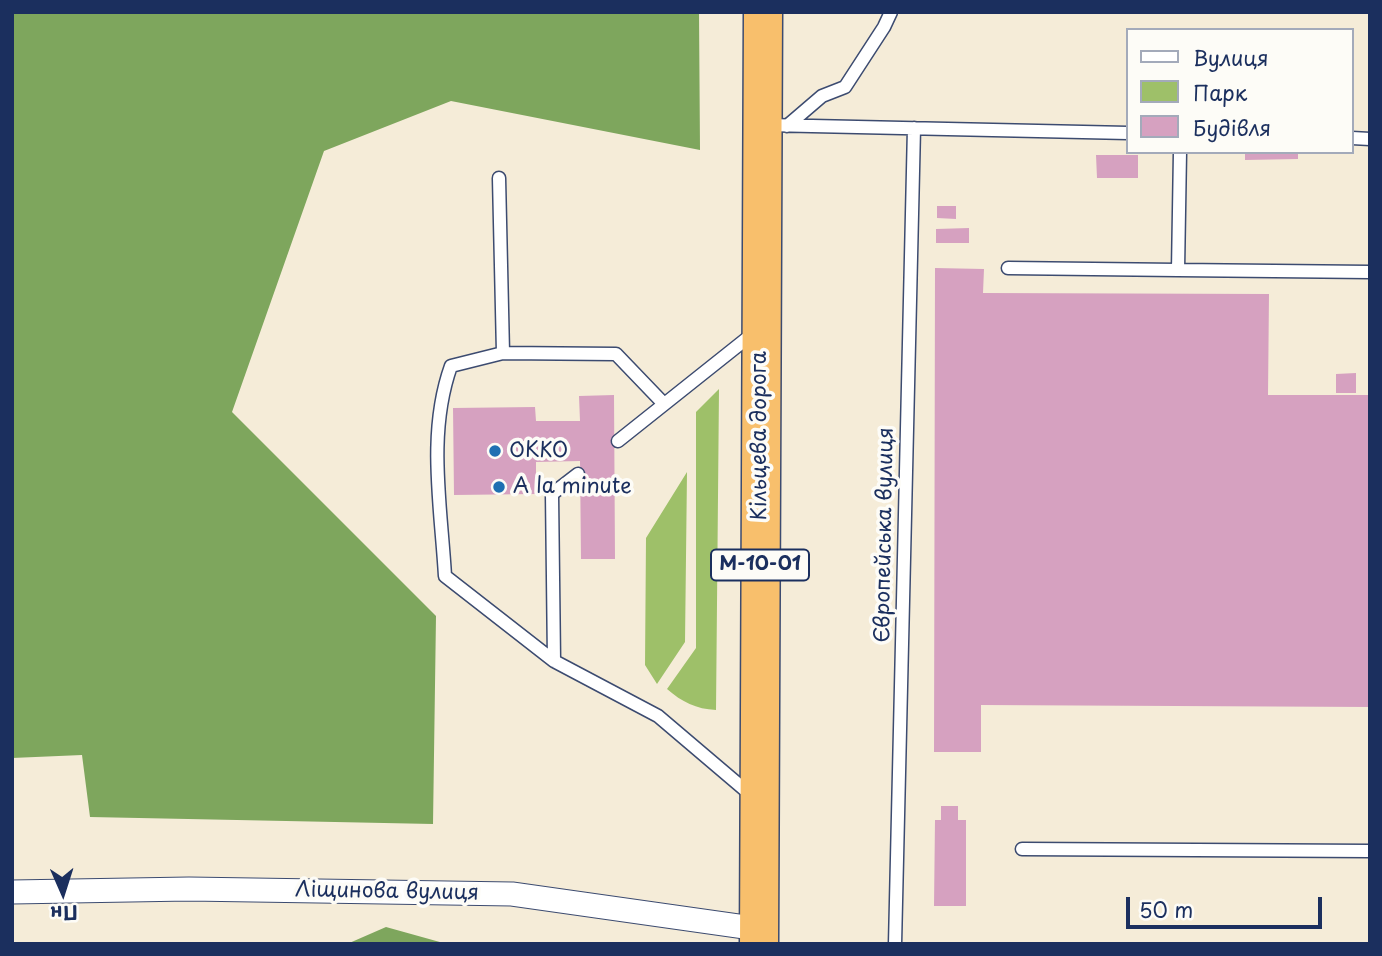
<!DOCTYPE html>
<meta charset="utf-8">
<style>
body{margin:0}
#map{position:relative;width:1382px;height:956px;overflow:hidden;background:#f5ecd8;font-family:"Playpen Sans",sans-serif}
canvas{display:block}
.frame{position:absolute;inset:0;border:14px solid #1b2f5e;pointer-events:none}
.legend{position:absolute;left:1126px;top:28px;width:228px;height:126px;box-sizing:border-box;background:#fdfcf7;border:2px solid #a3aaba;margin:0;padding:9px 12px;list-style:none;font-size:21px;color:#1b2f5e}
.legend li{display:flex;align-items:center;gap:14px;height:35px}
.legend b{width:35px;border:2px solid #a3aaba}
.north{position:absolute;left:28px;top:858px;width:70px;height:70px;-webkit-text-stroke:5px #fdfcf7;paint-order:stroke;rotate:177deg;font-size:19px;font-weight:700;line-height:28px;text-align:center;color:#1b2f5e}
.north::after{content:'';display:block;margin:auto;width:24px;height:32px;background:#1b2f5e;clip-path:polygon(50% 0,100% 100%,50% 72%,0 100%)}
.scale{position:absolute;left:1126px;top:897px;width:196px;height:32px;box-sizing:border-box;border:4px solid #1b2f5e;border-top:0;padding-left:9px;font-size:21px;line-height:24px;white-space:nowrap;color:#1b2f5e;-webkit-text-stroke:5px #fdfcf7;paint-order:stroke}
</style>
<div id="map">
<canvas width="1382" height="956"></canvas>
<div class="frame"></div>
<ul class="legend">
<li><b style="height:9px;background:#fff"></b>Вулиця</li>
<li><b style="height:19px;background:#9ec069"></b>Парк</li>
<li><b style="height:19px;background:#d6a1c0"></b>Будівля</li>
</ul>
<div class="north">Пн</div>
<div class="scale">50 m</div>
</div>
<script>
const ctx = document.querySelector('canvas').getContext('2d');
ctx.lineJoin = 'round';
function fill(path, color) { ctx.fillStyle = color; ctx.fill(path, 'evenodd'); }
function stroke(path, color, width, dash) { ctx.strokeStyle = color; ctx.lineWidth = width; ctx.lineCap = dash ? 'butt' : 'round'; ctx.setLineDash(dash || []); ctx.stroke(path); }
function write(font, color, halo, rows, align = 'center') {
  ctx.font = font + ' "Playpen Sans",sans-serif'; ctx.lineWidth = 7; ctx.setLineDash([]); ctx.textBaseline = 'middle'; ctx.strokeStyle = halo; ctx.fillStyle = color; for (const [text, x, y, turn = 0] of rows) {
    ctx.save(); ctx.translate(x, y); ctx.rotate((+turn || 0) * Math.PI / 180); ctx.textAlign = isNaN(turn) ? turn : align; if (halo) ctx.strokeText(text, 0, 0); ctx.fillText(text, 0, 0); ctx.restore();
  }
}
const green = new Path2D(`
 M719,389l-3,321c-20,-1 -34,-8 -49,-21l29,-41v-236z
 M687,472l-2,170 -28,42 -12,-19 1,-127z`);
const forest = new Path2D(`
 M12,12h687l1,138 -249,-49 -127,50 -92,261 204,204 -3,208 -343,-7 -8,-62 -70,3z
 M386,927l61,17h-100z`);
const building = new Path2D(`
 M1245,152h53v7l-53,1z
 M1096,155h42v23h-41z
 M937,206h19v13l-19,-1z
 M969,228v15h-33v-14z
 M935,268l49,1 -1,24 286,1 -1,101h102v312l-389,-2v47h-47z
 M1356,373v20h-20v-19z
 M614,395l1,164h-34l-1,-98 -44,1v32l-82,1 -1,-87 82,-1 1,14h44l-1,-25z
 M941,806h17v14h8v86h-32l1,-86h6z`);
const service = new Path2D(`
 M767,125l361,8
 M787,126l35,-30 23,-9 39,-60 7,-15
 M1352,138l18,1
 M1180,152l-2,118 192,2
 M499,178l4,175
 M1008,268l170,2
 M618,441l137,-109
 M578,474l-26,20 2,167 104,55 93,79
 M554,661l-109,-85c-4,-70 -18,-143 6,-210l52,-13 113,1 48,50
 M1022,849l348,2
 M895,944l19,-816`);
const minor = new Path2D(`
 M12,892l177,-3 323,5 247,35`);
const trunk = new Path2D(`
 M759,944l4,-932`);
const markers = [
 [495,451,7,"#1f6fb2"],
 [499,487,7,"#1f6fb2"]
];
const shields = [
 [760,565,98]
];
const shieldNames = [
 ["М-10-01",760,565]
];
const streetNames = [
 ["Кільцева дорога",760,436,-90],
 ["Європейська вулиця",885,535,-89],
 ["Ліщинова вулиця",387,892,1]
];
const poiNames = [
 ["ОККО",509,451],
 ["A la minute",513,487]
];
fill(green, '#9ec069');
fill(forest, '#7ea65d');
fill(building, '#d6a1c0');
stroke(service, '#3c4b70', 15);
stroke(minor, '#3c4b70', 25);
stroke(trunk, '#3c4b70', 41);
stroke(service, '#fff', 12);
stroke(minor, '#fff', 23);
stroke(trunk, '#f8bf6c', 38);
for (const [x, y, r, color] of markers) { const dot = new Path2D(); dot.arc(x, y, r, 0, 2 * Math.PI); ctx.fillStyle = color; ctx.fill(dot); stroke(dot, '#fdfcf7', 2.5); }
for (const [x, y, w] of shields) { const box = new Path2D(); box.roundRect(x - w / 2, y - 15.5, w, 31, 5); ctx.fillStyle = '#fdfcf7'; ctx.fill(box); stroke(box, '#1b2f5e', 2); }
write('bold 19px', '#1b2f5e', null, shieldNames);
write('21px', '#1b2f5e', '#fdfcf7', streetNames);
write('21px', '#1b2f5e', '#fdfcf7', poiNames, 'left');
</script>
